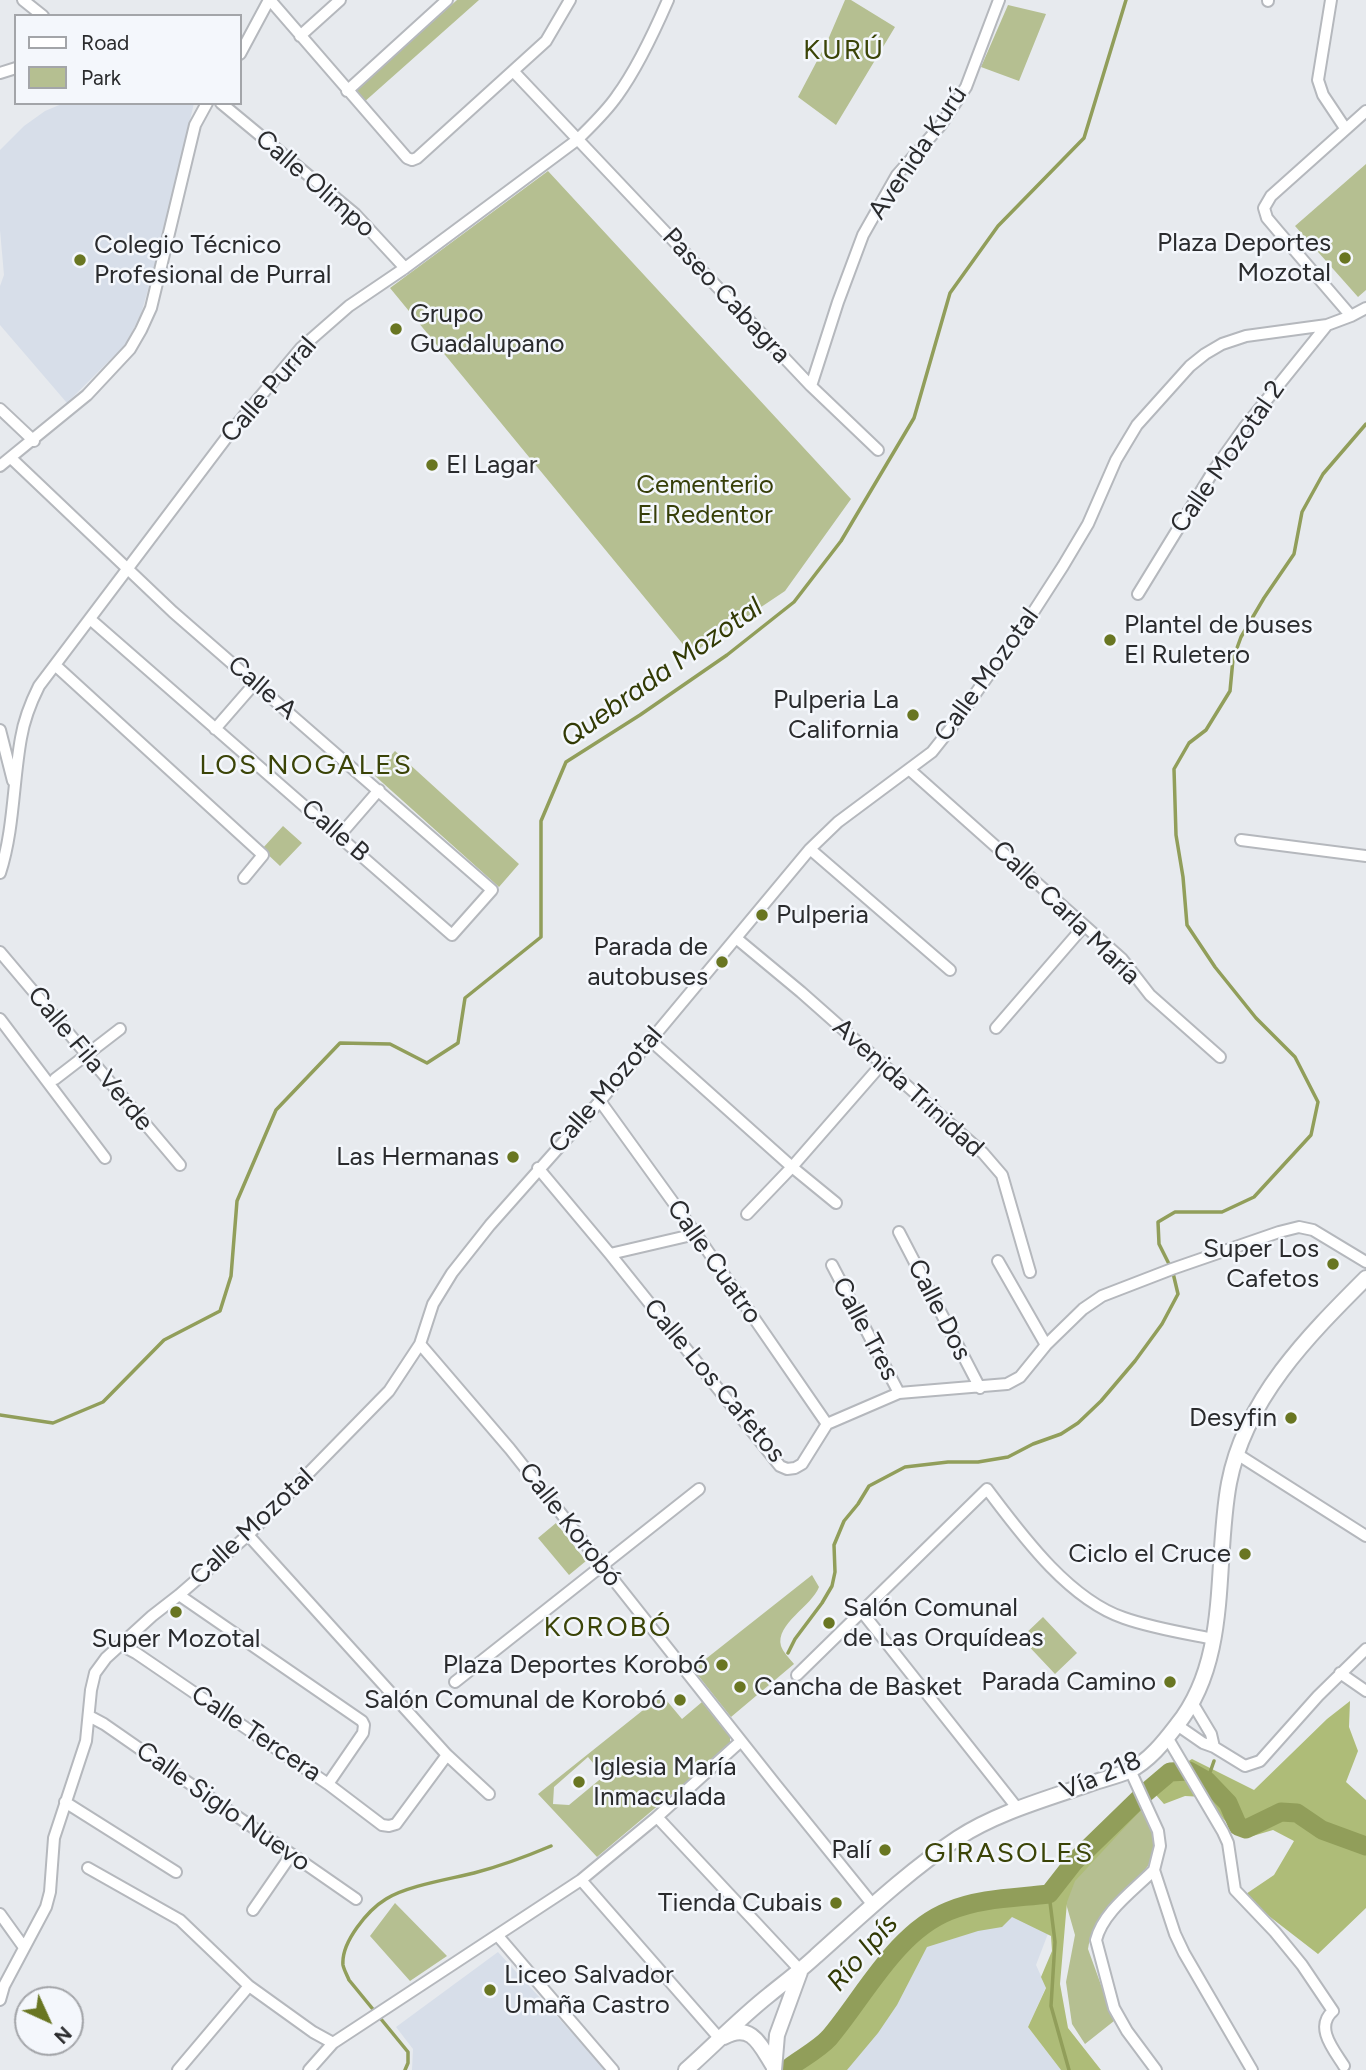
<!DOCTYPE html>
<meta charset="utf-8">
<style>
body{margin:0}
#map{position:relative;width:1366px;height:2070px;overflow:hidden;background:#e7eaee;font-family:Figtree,sans-serif}
canvas{display:block}
.legend{position:absolute;left:14px;top:14px;width:228px;height:91px;box-sizing:border-box;background:#f4f7fc;border:2px solid #a3a5a9;margin:0;padding:9px 12px;list-style:none;font-size:21px;color:#2a2b2d}
.legend li{display:flex;align-items:center;gap:14px;height:35px}
.legend b{width:35px;border:2px solid #a3a5a9}
.north{position:absolute;left:14px;top:1986px;width:70px;height:70px;box-sizing:border-box;background:#f4f7fc;border:2px solid #a3a5a9;border-radius:50%;rotate:135deg;font-size:19px;font-weight:700;line-height:28px;text-align:center;color:#2a2b2d}
.north::after{content:'';display:block;margin:auto;width:24px;height:32px;background:#697622;clip-path:polygon(50% 0,100% 100%,50% 72%,0 100%)}
</style>
<div id="map">
<canvas width="1366" height="2070"></canvas>
<ul class="legend">
<li><b style="height:9px;background:#fff"></b>Road</li>
<li><b style="height:19px;background:#b5bf91"></b>Park</li>
</ul>
<div class="north">N</div>
</div>
<script>
const ctx = document.querySelector('canvas').getContext('2d');
ctx.lineJoin = 'round';
function fill(path, color) { ctx.fillStyle = color; ctx.fill(path, 'evenodd'); }
function stroke(path, color, width, dash) { ctx.strokeStyle = color; ctx.lineWidth = width; ctx.lineCap = dash ? 'butt' : 'round'; ctx.setLineDash(dash || []); ctx.stroke(path); }
function write(font, color, halo, rows, align = 'center') {
  ctx.font = font + ' Figtree,sans-serif'; ctx.lineWidth = 5; ctx.setLineDash([]); ctx.textBaseline = 'middle'; ctx.strokeStyle = halo; ctx.fillStyle = color; for (const [text, x, y, turn = 0] of rows) {
    ctx.save(); ctx.translate(x, y); ctx.rotate((+turn || 0) * Math.PI / 180); ctx.textAlign = isNaN(turn) ? turn : align; if (halo) ctx.strokeText(text, 0, 0); ctx.fillText(text, 0, 0); ctx.restore();
  }
}
const built = new Path2D(`
 M64,103h130l-32,138 -21,73 -15,30 -59,59 -67,-78v-39l4,-11 -4,-45v-80l24,-24 21,-15z
 M1026,1915l23,16 -13,34 10,22 -18,40 33,43h-251l50,-44 86,-102z
 M498,1952l108,118h-194l1,-21 -17,-22z`);
const green = new Path2D(`
 M457,0h22l-116,103 -10,-10z
 M845,0h6l44,27 -59,98 -38,-28 29,-55z
 M1008,5l38,9 -27,67 -38,-14z
 M1366,164v126l-8,7 -63,-71z
 M548,171l303,328 -66,92 -94,63 -301,-366z
 M395,751l124,113 -20,23 -125,-112z
 M283,826l19,17 -22,23 -18,-17z
 M556,1523l30,38 -17,14 -31,-37z
 M812,1575l7,12c-7,19 -44,37 -38,59 2,6 9,13 13,18l-63,53 -38,-48z
 M1043,1617l34,36 -22,21 -34,-36z
 M662,1695l20,24 20,-17 28,35v8l-133,112 -59,-63zM588,1757l16,19 -35,29 -16,-1 1,-17z
 M1141,1805c4,10 15,31 14,41 -3,30 -37,46 -53,68 -7,11 -12,22 -14,35l26,72 -29,23 -13,-20 -6,-42 9,-47 -10,-35 1,-15 35,-40z
 M395,1903l52,53 -37,25 -40,-45z`);
const forest = new Path2D(`
 M1350,1701l-1,26 9,24 -12,31 20,18v108l-48,46 -75,-58 31,-21 20,-34 -21,-11 -27,8 -10,-5 -32,-36 -19,-1 -21,8 -17,-19 45,-26 62,31 73,-71z
 M1134,1796l6,15 -65,70 -8,21 -7,82 8,44 33,42h-40l-33,-43 18,-39 -5,-11 11,-26 -1,-15 -39,-19 -10,10 -24,4 -51,16 -30,58 -19,28 -31,37h-46l2,-5 20,-13 26,-25 12,-35 52,-60 34,-21 36,-10h33l33,-13 16,-22 51,-46z`);
const stream = new Path2D(`
 M1170,1266l-11,-22 -1,-22 17,-10h47l32,-15 57,-62 7,-33 -23,-45 -39,-39 -41,-51 -28,-42 -4,-48 -7,-42 -2,-66 15,-26 17,-13 24,-39 3,-32 8,-22 23,-39 30,-44 8,-42 21,-38 43,-50
 M0,1415l53,8 50,-21 61,-62 56,-29 11,-35 6,-75 39,-91 64,-67 50,1 37,19 31,-20 7,-45 76,-61v-116l25,-59 74,-47 87,-60 67,-53 47,-61 73,-123 36,-125 48,-67 86,-88 42,-138
 M788,1653l7,-14 27,-36 10,-17 3,-14 -1,-27 10,-24 14,-17 11,-18 36,-19 43,-5h30l30,-5 25,-13 28,-10 17,-11 23,-22 34,-40 27,-37 16,-30 -5,-21
 M1207,1781l7,-20
 M1049,1894l6,48 -4,64 18,64
 M405,2070l3,-7v-11l-59,-72c-2,-5 -5,-10 -6,-15 -2,-23 25,-55 43,-66 20,-13 64,-20 88,-26 27,-7 51,-16 77,-27`);
const river = new Path2D(`
 M790,2067c12,-9 29,-18 39,-29 35,-41 67,-106 120,-127 31,-13 66,-13 100,-17l25,-32 70,-68 26,-22 19,-1 18,10 21,22 10,23 8,3 35,-17 16,1 25,17 44,16`);
const minor = new Path2D(`
 M23,0l20,16
 M270,0l137,158 5,2 5,-2 129,-117 24,-41
 M1331,0l-13,80 5,15 22,33
 M1268,1v-1
 M300,36l40,-36
 M240,54l29,-54
 M514,72l297,314 67,64
 M0,73l16,-5
 M347,91l100,-91
 M221,103l134,111 50,54
 M1351,316l-73,-85 -11,-13 -3,-10 7,-12 95,-85
 M811,386l27,-84 25,-67 34,-60 44,-50 25,-38 33,-87
 M0,409l34,32
 M11,458l162,154 319,278 -40,45 -362,-316
 M0,466l87,-71 43,-46 11,-19 10,-22 44,-183 12,-22
 M1138,594l76,-124 30,-42 83,-103
 M55,665l208,190 -19,23
 M215,729l40,-46
 M0,730l13,51
 M910,770l212,189 28,36 70,62
 M340,835l39,-45
 M1241,840l125,16
 M810,849l140,121
 M0,873c14,-43 13,-91 21,-135 3,-18 10,-36 18,-52l194,-257 68,-81 48,-42 56,-38 172,-128c14,-14 29,-28 40,-44 19,-26 38,-66 51,-96
 M736,938l65,54 182,161 19,22 28,97
 M0,952l180,213
 M0,1019l105,139
 M996,1028l88,-102
 M650,1040l142,127 44,36
 M55,1079l65,-50
 M600,1101l96,133 131,190
 M538,1168l72,86 170,212 7,3 8,-1 7,-4 25,-40 72,-31 108,-9 13,-7 26,-32 37,-36 19,-13 70,-27 107,-37 20,-5 14,3 53,32
 M747,1214l45,-47 89,-102
 M899,1232l81,156
 M610,1254l86,-20
 M998,1261l48,84
 M832,1265l67,128
 M420,1344l90,105 266,336 97,120
 M1237,1454l129,82
 M248,1535l199,220 42,39
 M179,1595l183,126 2,4 -1,8 -35,51
 M862,1612l156,197
 M121,1645l15,8 192,131 54,41 7,1 7,-2 51,-69
 M1340,1673l26,18
 M797,1675l190,-186c34,45 81,110 137,129 28,10 60,15 90,21
 M455,1682l244,-193
 M1193,1704l18,30 3,13
 M89,1716l15,8 252,175
 M1177,1725l26,18 11,4 31,19 15,-5 58,-65 48,-47
 M1167,1737l56,95 5,11 7,47 40,42 27,33 31,46c-19,16 1,39 11,55
 M1130,1770l28,61 2,15 -6,24 21,64 9,19 68,117
 M65,1802l111,70
 M657,1817l143,153
 M88,1868l92,52 69,66 64,46 20,11
 M1154,1870c-21,21 -51,42 -58,70l18,68 13,23 29,39
 M581,1880l139,159
 M253,1910l38,-55
 M0,1914l23,32
 M498,1936l115,134
 M0,2000l4,-14 42,-79 4,-15 4,-54 32,-97 5,-51 4,-17 11,-15 46,-42 27,-21 69,-60 141,-144 31,-47 13,-40 19,-31 38,-48 110,-124 210,-252 28,-27 94,-70 19,-24 83,-117 29,-45 25,-42 28,-64 21,-35 53,-59 15,-12 17,-10 24,-8 81,-11 24,-9 15,-8
 M178,2070l71,-84
 M309,2070l24,-27 248,-163 76,-63 84,-76`);
const major = new Path2D(`
 M724,2037c28,-16 37,10 50,30
 M686,2070c28,-25 54,-52 83,-75 16,-13 32,-25 47,-39 46,-41 91,-84 142,-118 40,-26 89,-39 134,-55 12,-4 25,-7 37,-12 20,-10 35,-29 48,-46 54,-67 37,-162 52,-242 16,-84 79,-147 137,-205
 M774,2070l3,-35 23,-63`);
const markers = [
 [1345,258,7,"#697622"],
 [80,260,7,"#697622"],
 [396,329,7,"#697622"],
 [432,465,7,"#697622"],
 [1110,640,7,"#697622"],
 [913,715,7,"#697622"],
 [762,915,7,"#697622"],
 [722,962,7,"#697622"],
 [513,1157,7,"#697622"],
 [1333,1264,7,"#697622"],
 [1291,1418,7,"#697622"],
 [1245,1554,7,"#697622"],
 [176,1612,7,"#697622"],
 [829,1623,7,"#697622"],
 [722,1665,7,"#697622"],
 [1170,1682,7,"#697622"],
 [740,1687,7,"#697622"],
 [680,1700,7,"#697622"],
 [579,1782,7,"#697622"],
 [885,1850,7,"#697622"],
 [836,1903,7,"#697622"],
 [490,1990,7,"#697622"]
];
const streetNames = [
 ["Avenida Kurú",918,153,-56],
 ["Calle Olimpo",315,184,41],
 ["Paseo Cabagra",726,296,47],
 ["Calle Purral",269,390,-49],
 ["Calle Mozotal 2",1228,457,-55],
 ["Calle Mozotal",987,675,-54],
 ["Calle A",262,688,41],
 ["Calle B",335,831,41],
 ["Calle Carla María",1066,913,44],
 ["Calle Fila Verde",90,1059,50],
 ["Avenida Trinidad",908,1088,42],
 ["Calle Mozotal",606,1090,-49],
 ["Calle Cuatro",714,1262,55],
 ["Calle Dos",939,1310,63],
 ["Calle Tres",865,1329,62],
 ["Calle Los Cafetos",714,1381,50],
 ["Calle Korobó",570,1525,52],
 ["Calle Mozotal",252,1527,-43],
 ["Calle Tercera",256,1734,34],
 ["Vía 218",1101,1776,-23],
 ["Calle Siglo Nuevo",223,1807,35]
];
const poiNames = [
 ["Plaza Deportes",1331,243],
 ["Mozotal",1331,273],
 ["Colegio Técnico",94,245,"left"],
 ["Profesional de Purral",94,275,"left"],
 ["Grupo",410,314,"left"],
 ["Guadalupano",410,344,"left"],
 ["El Lagar",446,465,"left"],
 ["Plantel de buses",1124,625,"left"],
 ["El Ruletero",1124,655,"left"],
 ["Pulperia La",899,700],
 ["California",899,730],
 ["Pulperia",776,915,"left"],
 ["Parada de",708,947],
 ["autobuses",708,977],
 ["Las Hermanas",499,1157],
 ["Super Los",1319,1249],
 ["Cafetos",1319,1279],
 ["Desyfin",1277,1418],
 ["Ciclo el Cruce",1231,1554],
 ["Salón Comunal",843,1608,"left"],
 ["de Las Orquídeas",843,1638,"left"],
 ["Super Mozotal",176,1639,"center"],
 ["Plaza Deportes Korobó",708,1665],
 ["Parada Camino",1156,1682],
 ["Cancha de Basket",754,1687,"left"],
 ["Salón Comunal de Korobó",666,1700],
 ["Iglesia María",593,1767,"left"],
 ["Inmaculada",593,1797,"left"],
 ["Palí",871,1850],
 ["Tienda Cubais",822,1903],
 ["Liceo Salvador",504,1975,"left"],
 ["Umaña Castro",504,2005,"left"]
];
const parkNames = [
 ["Cementerio",705,485],
 ["El Redentor",705,515]
];
const neighbourhoodNames = [
 ["KURÚ",844,51],
 ["LOS NOGALES",306,766],
 ["KOROBÓ",608,1628],
 ["GIRASOLES",1009,1854]
];
const waterNames = [
 ["Quebrada Mozotal",662,673,-35],
 ["Río Ipís",863,1953,-49]
];
fill(built, '#d7dee9');
fill(green, '#b5bf91');
fill(forest, '#aebc78');
stroke(stream, '#919e5a', 3.5);
stroke(river, '#919e5a', 19);
stroke(minor, '#b5b8bd', 14);
stroke(major, '#b5b8bd', 18);
stroke(minor, '#fff', 10);
stroke(major, '#fff', 14);
for (const [x, y, r, color] of markers) { const dot = new Path2D(); dot.arc(x, y, r, 0, 2 * Math.PI); ctx.fillStyle = color; ctx.fill(dot); stroke(dot, '#f4f7fc', 2.5); }
write('26px', '#2a2b2d', '#f4f7fc', streetNames);
write('26px', '#2a2b2d', '#f4f7fc', poiNames, 'right');
write('26px', '#363e08', '#f4f7fc', parkNames);
ctx.letterSpacing = '2px';
write('28px', '#3b4407', '#f4f7fc', neighbourhoodNames);
ctx.letterSpacing = '0px';
write('italic 28px', '#323a04', '#f4f7fc', waterNames);
</script>
